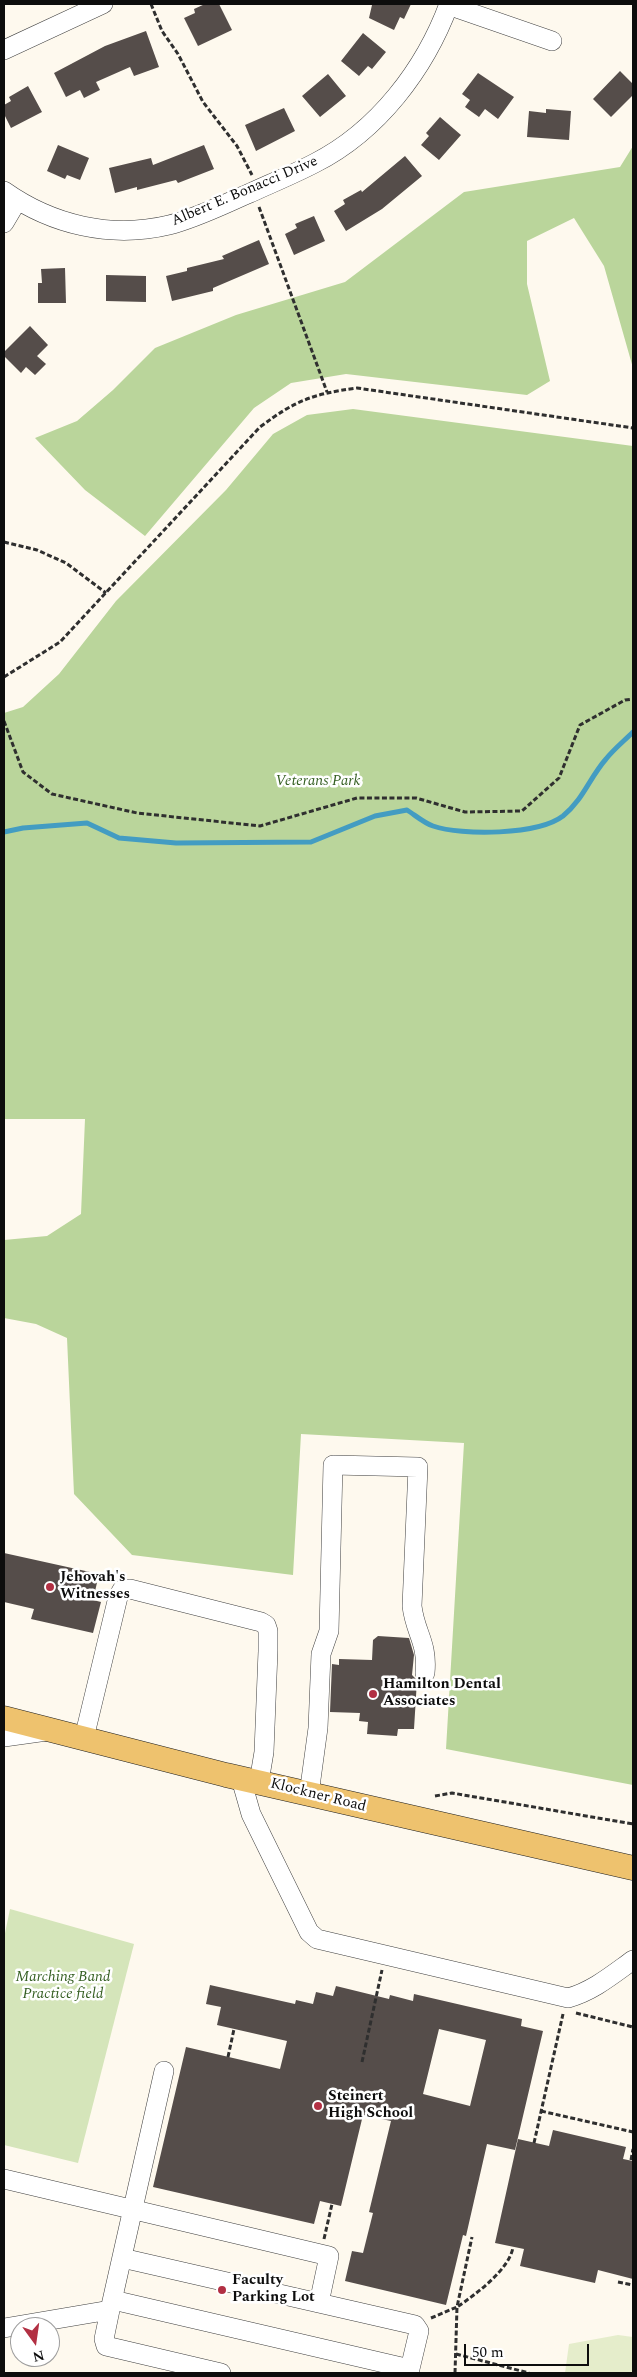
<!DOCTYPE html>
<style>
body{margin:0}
#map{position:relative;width:637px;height:2377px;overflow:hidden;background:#fef9ee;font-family:Spectral,serif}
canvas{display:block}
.frame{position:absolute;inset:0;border:5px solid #0d0d0d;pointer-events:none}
.north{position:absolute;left:10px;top:2317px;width:50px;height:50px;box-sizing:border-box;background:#fff;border:1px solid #9e9e9e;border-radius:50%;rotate:166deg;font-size:14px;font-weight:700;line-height:20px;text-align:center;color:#0d0d0d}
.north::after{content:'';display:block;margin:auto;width:18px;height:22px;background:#b23043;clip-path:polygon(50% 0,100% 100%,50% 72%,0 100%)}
.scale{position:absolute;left:464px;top:2344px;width:125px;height:22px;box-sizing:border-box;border:2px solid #0d0d0d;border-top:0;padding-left:6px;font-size:15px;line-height:18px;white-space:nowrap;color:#0d0d0d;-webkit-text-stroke:4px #fff;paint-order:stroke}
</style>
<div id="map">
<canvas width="637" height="2377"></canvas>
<div class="frame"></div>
<div class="north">N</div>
<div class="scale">50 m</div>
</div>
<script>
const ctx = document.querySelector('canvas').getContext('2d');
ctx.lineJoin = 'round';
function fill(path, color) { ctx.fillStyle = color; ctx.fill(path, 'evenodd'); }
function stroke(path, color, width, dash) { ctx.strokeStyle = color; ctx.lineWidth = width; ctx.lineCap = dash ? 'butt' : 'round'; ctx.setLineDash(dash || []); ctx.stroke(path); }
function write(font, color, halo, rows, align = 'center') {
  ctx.font = font + ' Spectral,serif'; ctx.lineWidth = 5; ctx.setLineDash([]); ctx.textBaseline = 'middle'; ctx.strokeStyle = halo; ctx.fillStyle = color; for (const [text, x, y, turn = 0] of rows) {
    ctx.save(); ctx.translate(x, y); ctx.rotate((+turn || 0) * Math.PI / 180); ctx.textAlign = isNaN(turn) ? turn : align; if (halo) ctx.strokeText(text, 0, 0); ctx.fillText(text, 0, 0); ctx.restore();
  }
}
const green = new Path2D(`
 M10,1909l124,35 -56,219 -74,-18v-207z`);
const forest = new Path2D(`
 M633,146v222l-29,-102 -30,-48 -47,23v43l23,97 -23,14 -181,-21 -55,9 -37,25 -109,128 -60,-46 -50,-52 42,-17 36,-31 42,-42 81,-33 109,-33 119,-90 156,-25z
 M353,409l280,37v1339l-187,-36 18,-306 -163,-9 -8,141 -161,-20 -58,-61 -7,-156 -31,-14 -32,-6v-78l43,-4 34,-22 4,-95h-81v-406l19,-6 36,-33 57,-73 110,-111 47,-56 34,-19z`);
const pitch = new Path2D(`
 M618,2335l15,2v36h-68l4,-29z`);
const stream = new Path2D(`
 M4,832l19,-4 64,-5 32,15 57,5 135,-1 64,-26 32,-6c8,5 17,13 26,16 29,10 105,9 130,-10 20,-16 27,-39 43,-57 8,-10 18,-18 27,-27`);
const building = new Path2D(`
 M205,4h14l13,26 -34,16 -14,-28 11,-5 -1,-4z
 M369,4h42l-7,15 -4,-2 -6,13 -25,-12 3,-13z
 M146,31l13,36 -25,9 -4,-9 -34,15 4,8 -16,8 -4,-8 -14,7 -12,-24 51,-27z
 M363,33l23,19 -14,17 -4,-3 -9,10 -18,-15z
 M620,71l13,13v11l-22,22 -18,-18z
 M478,73l36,24 -16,22 -13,-10 -6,8 -14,-10 5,-7 -8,-6z
 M328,74l18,22 -26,21 -18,-21z
 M28,86l14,26 -31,16 -7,-14v-9l7,-4 -2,-4z
 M284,108l11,23 -39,20 -11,-26z
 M546,109l25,2 -2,29 -42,-3 2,-26 17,2z
 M440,117l21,18 -22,25 -18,-15 8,-9 -3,-3z
 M58,145l31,13 -9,22 -13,-5 -2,4 -18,-8z
 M204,145l10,24 -36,14 -2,-3 -39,10v-3l-22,6 -6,-25 42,-10 2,7z
 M405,156l17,20 -40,33 -36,22 -12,-20 11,-7 -2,-4 18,-10 1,2z
 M314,216l11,25 -31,14 -9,-21 12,-6 -2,-4z
 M259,240l10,24 -56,24v3l-41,10 -6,-25 21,-5v-3l37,-9 -2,-3z
 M65,268l1,35h-28v-20h4l-1,-14z
 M106,275l40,1v26l-40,-1z
 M30,326l18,19 -11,11 9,8 -11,11 -9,-8 -5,6 -17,-17v-4z
 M4,1553l95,21 -6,26 8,2 -8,31 -62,-14 3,-10 -30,-7z
 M378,1636l31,2 5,17 -2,20 5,5 -3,49h-16l-1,7 -30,-2 1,-12 -9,-1 1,-8 -30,-1 2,-48 7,1v-6l33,1 1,-20z
 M210,1985l85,19 1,-4 17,4 3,-12 17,4 3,-10 53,13 1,-4 23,6 1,-7 108,25 -1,7 22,5 -28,119 -28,-6 -21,92 -3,-1 -17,70 -101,-24 7,-30 11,2 10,-40 -4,-1 22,-91 -28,-6 -22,91 -21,-5 -6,23 -161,-37 33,-140 94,22 7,-28 -70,-16 4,-18 -15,-3zM439,2029l47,11 -16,66 -47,-12z
 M553,2130l73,17 -3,12 10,2v118l-35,-9 -3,13 -75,-17 4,-17 -29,-6 23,-104 31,7z`);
const path = new Path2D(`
 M151,4l11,27 16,23 25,48 34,44 15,29
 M259,207l68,185
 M4,542l33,8 29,13 40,30
 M4,677l56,-35 200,-215c36,-27 53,-33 97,-39l276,40
 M4,721l19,51 29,22 85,19 123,13 97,-28h59l49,14 57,-1 37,-33 21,-53 45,-25 8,-1
 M435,1796l17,-3 181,31
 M576,2013l57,14
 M228,2057l6,-28
 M362,2062l20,-92
 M541,2111l92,21
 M534,2143l29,-129
 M631,2160l2,-11
 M324,2239l8,-35
 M618,2282l15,3
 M431,2318l26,-11 15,-70
 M456,2354l73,19
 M455,2373l2,-66c18,-12 53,-38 56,-60`);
const minor = new Path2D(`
 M448,5l104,36
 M4,50l99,-46
 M4,191c48,34 107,48 165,34 28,-7 55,-21 81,-32 22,-10 44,-19 65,-30 63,-32 110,-94 134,-159
 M4,223l13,-22
 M4,1737l43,-6
 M84,1738l34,-141 4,-7 8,-1 131,33 5,3 2,6v20l-4,101 -5,30
 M241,1779l10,35 58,118 8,7 251,59c25,-7 44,-23 65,-38
 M309,1794l9,-66 3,-74 8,-23 4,-166 85,2 -6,139c3,27 16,36 13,67
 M4,2179l325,77 -10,47
 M122,2258l293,67 4,6 -10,42
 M113,2300l297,69
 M110,2310l-6,29 2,7 115,27
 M4,2328l106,-18 54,-239`);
const major = new Path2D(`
 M4,1718l222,57 407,93`);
const markers = [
 [50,1587,5,"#b23043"],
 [373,1694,5,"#b23043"],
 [318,2106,5,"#b23043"],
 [222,2290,5,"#b23043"]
];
const streetNames = [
 ["Albert E. Bonacci Drive",245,192,-23],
 ["Klockner Road",318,1796,14]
];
const parkNames = [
 ["Veterans Park",318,782],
 ["Marching Band",63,1978],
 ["Practice field",63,1995]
];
const poiNames = [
 ["Jehovah's",60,1578],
 ["Witnesses",60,1595],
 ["Hamilton Dental",383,1685],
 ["Associates",383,1702],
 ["Steinert",328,2097],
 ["High School",328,2114],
 ["Faculty",232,2281],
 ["Parking Lot",232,2298]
];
fill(green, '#d5e5ba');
fill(forest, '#bad59b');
fill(pitch, '#e5edcb');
stroke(stream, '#439cc2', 5);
fill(building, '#554d4a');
stroke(minor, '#404040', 20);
stroke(major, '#1e1e1e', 25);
stroke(path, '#2f2f2f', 3, [5, 2.5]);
stroke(minor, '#fff', 19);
stroke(major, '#eec26e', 24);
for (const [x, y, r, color] of markers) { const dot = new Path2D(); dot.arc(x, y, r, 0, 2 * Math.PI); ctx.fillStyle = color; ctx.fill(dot); stroke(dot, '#fff', 2); }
write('15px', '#0d0d0d', '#fff', streetNames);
write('italic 15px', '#355f22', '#fff', parkNames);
write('bold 15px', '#0d0d0d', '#fff', poiNames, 'left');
</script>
